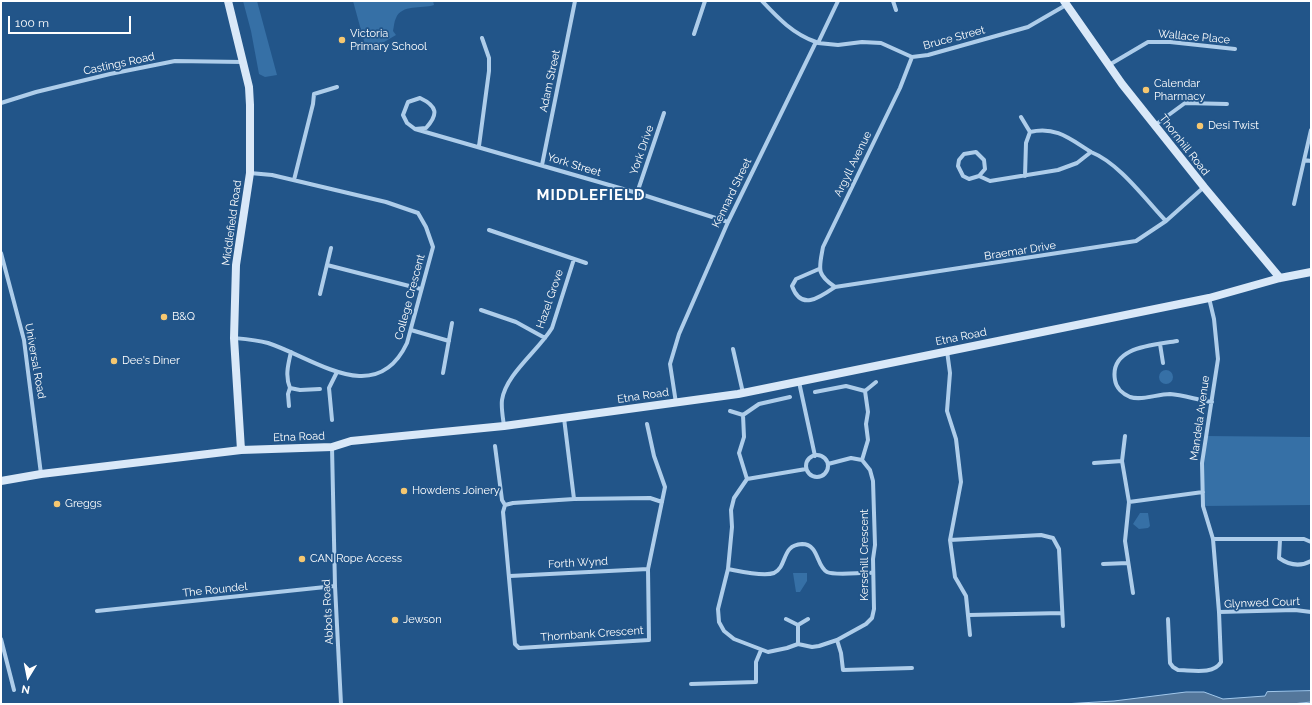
<!DOCTYPE html>
<style>
body{margin:0}
#map{position:relative;width:1312px;height:705px;overflow:hidden;background:#225589;font-family:Raleway,sans-serif}
canvas{display:block}
.frame{position:absolute;inset:0;border:2px solid #fff;pointer-events:none}
.north{position:absolute;left:8px;top:657px;width:40px;height:40px;-webkit-text-stroke:3px #225589;paint-order:stroke;rotate:190deg;font-size:11px;font-weight:700;line-height:16px;text-align:center;color:#fff}
.north::after{content:'';display:block;margin:auto;width:14px;height:18px;background:#fff;clip-path:polygon(50% 0,100% 100%,50% 72%,0 100%)}
.scale{position:absolute;left:8px;top:16px;width:123px;height:18px;box-sizing:border-box;border:2px solid #fff;border-top:0;padding-left:5px;font-size:12px;line-height:14px;white-space:nowrap;color:#fff;-webkit-text-stroke:3px #225589;paint-order:stroke}
</style>
<div id="map">
<canvas width="1312" height="705"></canvas>
<div class="frame"></div>
<div class="north">N</div>
<div class="scale">100 m</div>
</div>
<script>
const ctx = document.querySelector('canvas').getContext('2d');
ctx.lineJoin = 'round';
function fill(path, color) { ctx.fillStyle = color; ctx.fill(path, 'evenodd'); }
function stroke(path, color, width, dash) { ctx.strokeStyle = color; ctx.lineWidth = width; ctx.lineCap = dash ? 'butt' : 'round'; ctx.setLineDash(dash || []); ctx.stroke(path); }
function write(font, color, halo, rows, align = 'center') {
  ctx.font = font + ' Raleway,sans-serif'; ctx.lineWidth = 3.5; ctx.setLineDash([]); ctx.textBaseline = 'middle'; ctx.strokeStyle = halo; ctx.fillStyle = color; for (const [text, x, y, turn = 0] of rows) {
    ctx.save(); ctx.translate(x, y); ctx.rotate((+turn || 0) * Math.PI / 180); ctx.textAlign = isNaN(turn) ? turn : align; if (halo) ctx.strokeText(text, 0, 0); ctx.fillText(text, 0, 0); ctx.restore();
  }
}
const green = new Path2D(`
 M243,1h14l20,74 -12,2 -6,-3 -8,-43z
 M353,1h80l1,4c-13,4 -32,-1 -38,13 -2,4 -2,8 -3,13l3,4 -29,17z
 M1159 377a7 7 0 1 1 14 0a7 7 0 1 1-14 0Z
 M1205,436l106,1v68l-108,1 -1,-43z
 M1140,513h8l2,13 -2,2 -9,1 -6,-5z
 M793,573h14v8l-7,11h-4z`);
const water = new Path2D(`
 M1311,691v11l-19,2h-229l51,-3 72,-9h18l19,7 42,-3 2,-4z`);
const street = new Path2D(`
 M762,1c16,17 31,33 54,41
 M893,1l3,9
 M694,34l11,-33
 M818,43l20,2 24,-3 19,1 31,14 16,-2 100,-28 38,-22
 M912,57l-12,31 -77,159c-4,22 -7,27 12,40l301,-46 30,-20 38,-34
 M1109,65l39,-23h22l65,7
 M1,103l35,-11 74,-18 65,-13 68,1
 M1021,117l9,15
 M1155,125l30,-22 42,1
 M415,129l11,-1c13,-14 11,-22 -6,-30l-12,4 -5,13 4,8 8,6 222,64 91,29
 M479,146l10,-75v-13l-7,-20
 M1304,160l7,1
 M542,165l33,-164
 M979,176l6,-7 -1,-9 -8,-8 -12,2 -5,6 -1,6 5,10 6,3 10,-3 11,5 68,-11 19,-7 14,-11c28,11 54,47 75,69
 M1025,176l1,-33 4,-11c26,-6 40,7 61,20
 M294,180l19,-76 1,-10 23,-7
 M637,193l27,-80
 M1294,204l17,-74
 M489,230l97,33
 M1,253l23,87 17,134
 M327,265l94,24
 M819,269l-23,10 -4,7c9,25 27,12 43,1
 M320,294l11,-46
 M1209,298l5,21 4,40 -16,104 1,43 10,33 6,73
 M481,310l35,12 29,16
 M411,330l38,11
 M234,338c11,1 23,2 34,5 46,15 108,66 139,0l26,-96 -7,-20 -8,-14 -32,-11 -114,-27 -22,-2
 M1177,341c-22,4 -68,5 -62,39 1,8 8,14 15,17 12,4 27,-3 40,-3 13,1 28,6 42,8
 M1160,344l3,19
 M733,349l10,44
 M947,351l3,22 -3,38 9,28 5,43 -11,58 5,37 11,19 4,39
 M291,352c-3,13 -6,24 -1,36l10,2 20,-1
 M443,373l9,-50
 M799,382l16,74
 M865,391l11,-9
 M815,392l31,-6 19,5 3,21 -2,12 2,16 -6,20
 M676,403l-6,-39 9,-30 49,-112 88,-180 2,1 20,-42
 M289,406l-1,-12 2,-6
 M730,411l13,4
 M564,418l10,81 76,-1 12,4
 M332,420l-3,-32 8,-16
 M504,426c-1,-8 -3,-18 -2,-26 4,-26 36,-49 50,-72l22,-69
 M1125,436l-3,25 7,41 -4,39 8,52
 M495,446l7,54 3,5
 M332,447l3,139 6,118
 M806 466a11 11 0 1 1 22 0a11 11 0 1 1-22 0Z
 M1094,463l28,-2
 M806,469l-59,10 -13,19 -3,12 1,17 -4,42 -10,40 1,13 5,9 10,8 34,13 19,-4 11,-4 14,3 7,-1 18,-6 29,-16 6,-6 2,-9 -1,-50 2,-14 -2,-64 -3,-11 -8,-10 -11,-2 -23,6
 M747,479l-8,-26 5,-16 -1,-22 16,-11 31,-7
 M574,499l-61,4 -8,2 -2,7 12,132 4,4 130,-8 -1,-71 17,-82 -11,-31 -7,-32
 M1129,502l74,-10
 M1213,539h91l7,3
 M950,540l91,-5 12,3 6,11 4,77
 M1280,540l-1,18c10,7 21,9 32,3
 M1103,564l25,-1
 M728,569c11,2 35,8 46,4 14,-7 7,-28 28,-29 17,0 14,22 25,28 8,4 36,0 46,1
 M510,576l138,-7
 M97,611l238,-25
 M969,615l93,-2
 M786,619l12,6v19
 M1168,619l2,44 3,4 5,3c13,0 36,5 43,-8l-2,-50 76,-2 16,2
 M798,625l10,-6
 M1,639l13,51
 M837,640l4,13 2,17 69,-2
 M691,684l65,-2v-20l5,-12`);
const secondary = new Path2D(`
 M228,1l21,86 1,18v68l-14,92 -2,73 7,112
 M1064,1l58,83 82,103 76,91
 M1,481l40,-7 200,-24 91,-3 19,-6 153,-15 234,-32 471,-96 71,-20 31,-6`);
const markers = [
 [342,40,4,"#f6c770"],
 [1146,90,4,"#f6c770"],
 [1200,126,4,"#f6c770"],
 [164,317,4,"#f6c770"],
 [114,361,4,"#f6c770"],
 [404,491,4,"#f6c770"],
 [57,504,4,"#f6c770"],
 [302,559,4,"#f6c770"],
 [395,620,4,"#f6c770"]
];
const poiNames = [
 ["Victoria",350,34],
 ["Primary School",350,47],
 ["Calendar",1154,84],
 ["Pharmacy",1154,97],
 ["Desi Twist",1208,126],
 ["B&Q",172,317],
 ["Dee's Diner",122,361],
 ["Howdens Joinery",412,491],
 ["Greggs",65,504],
 ["CAN Rope Access",310,559],
 ["Jewson",403,620]
];
const streetNames = [
 ["Wallace Place",1194,37,5],
 ["Bruce Street",954,38,-15],
 ["Castings Road",119,64,-12],
 ["Adam Street",550,81,-78],
 ["Thornhill Road",1184,145,52],
 ["York Drive",642,150,-71],
 ["Argyll Avenue",853,164,-64],
 ["York Street",574,165,17],
 ["Kennard Street",732,193,-64],
 ["Middlefield Road",232,223,-82],
 ["Braemar Drive",1020,251,-9],
 ["College Crescent",410,297,-75],
 ["Hazel Grove",550,299,-71],
 ["Etna Road",961,337,-11],
 ["Universal Road",35,361,80],
 ["Etna Road",643,396,-8],
 ["Mandela Avenue",1200,418,-82],
 ["Etna Road",299,437,-2],
 ["Kersehill Crescent",865,555,-90],
 ["Forth Wynd",578,563,-3],
 ["The Roundel",215,590,-6],
 ["Glynwed Court",1262,603,-2],
 ["Abbots Road",328,612,-93],
 ["Thornbank Crescent",592,634,-4]
];
const districtNames = [
 ["MIDDLEFIELD",591,195]
];
fill(green, '#3670a6');
fill(water, '#54779b');
stroke(water, '#a2c8eb', 1);
stroke(street, '#aecdea', 4);
stroke(secondary, '#d9e8f8', 8);
for (const [x, y, r, color] of markers) { const dot = new Path2D(); dot.arc(x, y, r, 0, 2 * Math.PI); ctx.fillStyle = color; ctx.fill(dot); stroke(dot, '#225589', 1.5); }
write('11px', '#fff', '#225589', poiNames, 'left');
write('11px', '#fff', '#225589', streetNames);
ctx.letterSpacing = '1px';
write('bold 15px', '#fff', '#225589', districtNames);
ctx.letterSpacing = '0px';
</script>
